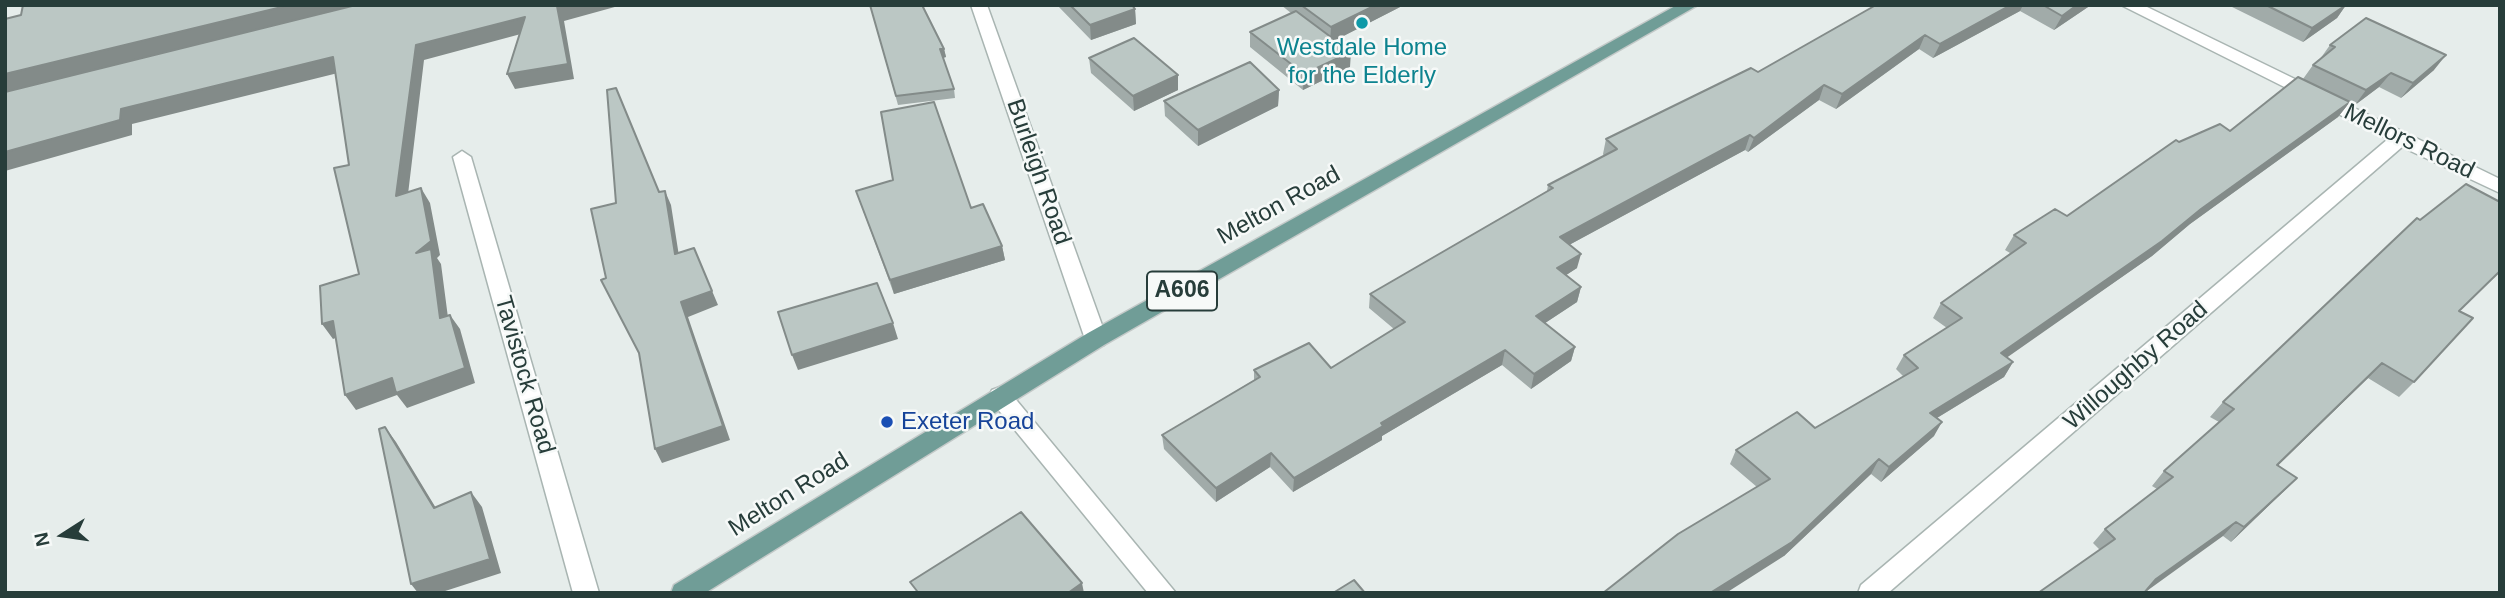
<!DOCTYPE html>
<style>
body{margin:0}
#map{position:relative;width:2505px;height:598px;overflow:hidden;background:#e6edeb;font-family:Helvetica,sans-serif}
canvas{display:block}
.frame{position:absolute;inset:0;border:7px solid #273d3a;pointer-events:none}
.north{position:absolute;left:28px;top:500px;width:70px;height:70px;-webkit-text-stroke:5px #f6f9f8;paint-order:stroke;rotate:258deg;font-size:19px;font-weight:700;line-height:28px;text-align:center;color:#273d3a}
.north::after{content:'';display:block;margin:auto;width:24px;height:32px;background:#273d3a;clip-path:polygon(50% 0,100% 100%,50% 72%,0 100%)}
</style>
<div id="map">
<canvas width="2505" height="598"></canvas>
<div class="frame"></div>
<div class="north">N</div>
</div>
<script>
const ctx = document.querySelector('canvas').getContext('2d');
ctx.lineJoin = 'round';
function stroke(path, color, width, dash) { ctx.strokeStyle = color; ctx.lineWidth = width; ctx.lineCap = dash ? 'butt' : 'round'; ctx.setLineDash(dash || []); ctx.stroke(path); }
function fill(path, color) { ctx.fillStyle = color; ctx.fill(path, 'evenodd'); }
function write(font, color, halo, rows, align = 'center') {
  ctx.font = font + ' Helvetica,sans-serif'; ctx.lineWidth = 5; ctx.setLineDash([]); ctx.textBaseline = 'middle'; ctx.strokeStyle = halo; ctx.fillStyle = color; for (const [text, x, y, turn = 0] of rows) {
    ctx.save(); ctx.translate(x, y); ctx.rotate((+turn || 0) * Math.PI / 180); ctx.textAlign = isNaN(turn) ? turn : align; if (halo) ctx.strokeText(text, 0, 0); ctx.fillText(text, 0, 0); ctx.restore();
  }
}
const street = new Path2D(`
 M971,5h16l120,334 -3,6h-16l-3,-6z
 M2121,5h22l357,174v14l-98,-46 -514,446h-30l3,-8 527,-446z
 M462,151l9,6 128,436h-26l-120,-436z
 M1000,387l8,3 168,203h-28l-156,-191 -3,-6 3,-6z`);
const primary = new Path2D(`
 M1677,5h21l-594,340 -399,248h-34l3,-8 414,-252z`);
const wall = new Path2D(`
 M870,5l53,4 21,40 2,8 -3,1 11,31 1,9 -57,7z
 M1057,5h75l3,4 1,15 -45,16z
 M1281,5h123l-69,35 15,27 -47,23 -53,-43v-15l41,-19z
 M1876,5h215l-37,25 -34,-19 -87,47 -14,-9 -83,60 -17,-9 -71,52 -3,-2 -176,95 8,23 -11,7 15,12 -4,15 -32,21 30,24 -4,14 -40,28 -29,-24 -120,71v4l-89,52 -23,-25 -54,35 -52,-53 -2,-14 92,-55v-10l77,-2 63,-39 -25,-21 1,-14 177,-103 1,-6 56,-29 -1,-2 3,-15 152,-67z
 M2228,5h118l-9,13 -34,24z
 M2330,45l104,25 -33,28 -22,-11 -24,18 -6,-2 -11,14 -148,107 -38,32 -146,101 7,5 -9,15 -67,41 -3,18 -53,46 -10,-8 -87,82 -27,-69 -27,-23 6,-14 79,-22 88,-52 -7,-7 8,-14 43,-27 -14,-10 8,-15 69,-50 -5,-3 9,-15 53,-19 112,-74 51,-11 73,-52 10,-14 7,-6z
 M1089,58l89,17v15l-44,21 -43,-38z
 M1279,90l-1,16 -80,40 -33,-30 -1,-15z
 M856,191l115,17 31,38 3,14 -111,34 -33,-89z
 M2500,202v70l-41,39 -45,71 -15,15 -31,-19 -90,87 19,13 -66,64 -8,-6 -123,14 -7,-7 12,-14 52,-40 -5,-3 12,-15 55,-49 -9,-5 13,-15 197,-182z`);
const shadedWall = new Path2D(`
 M290,5h69l-354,87v-18z
 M560,5h62l-58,16 10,58 -59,10 -8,-15 50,-68z
 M1376,5h28l-74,38 1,-16z
 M2011,5h12l-3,6 -87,47 7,-14z
 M2077,5h14l-37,25 8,-14z
 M2346,5l-9,13 -34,24 9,-14z
 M1135,9l1,15 -45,16 -1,-15z
 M525,17l7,14 -108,29 -18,151 -10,-15 20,-151z
 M1925,35l-6,14 -83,60 6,-15z
 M940,49h4l2,8 -4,1z
 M1351,52l-1,15 -47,23 1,-16z
 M2446,55l-12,15 -33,28 12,-15z
 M333,57l9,15 -210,52v11l-127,36v-19l116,-43z
 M2391,73l-12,14 -24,18 11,-15z
 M1178,75v15l-44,21 -1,-15z
 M1824,85l-5,15 -71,52 6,-14z
 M1279,90l-1,16 -80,40v-16z
 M2350,102l-12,15 -148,107 -38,32 -160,112 9,-15z
 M1750,135l-5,15 -189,102 4,-15z
 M421,188l9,15 10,52 -3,3 4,6 9,69 -10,-15 -24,-65z
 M665,191l6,14 10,64 -6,-15z
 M1002,246l3,14 -111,34 -4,-14z
 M694,248l24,57 -30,12 42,123 -68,23 -7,-14 26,-147z
 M1581,254l-4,14 -23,15 3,-15z
 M1581,287l-4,15 -44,29 3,-15z
 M450,315l10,14 15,54 -68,25 -10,-13 -41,15 -11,-15z
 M333,321l10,14 -10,4 -11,-15z
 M893,323l5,16 -100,31 -6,-15z
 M1575,347l-4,14 -40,28 3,-15z
 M1505,350l-3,15 -120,71v4l-89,52 1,-14 87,-55z
 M2013,362l-9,15 -82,50 8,-14z
 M2382,363l-14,15 -104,101 13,-14z
 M1942,422l-8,14 -53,46 8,-15z
 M385,427l11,15 49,81 -11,-15z
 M1271,453l-1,14 -54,35v-14z
 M1879,459l-8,15 -87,82 -58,37h-16z
 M2297,478l-14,14 -52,50 13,-15z
 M471,492l11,15 19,66 -62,20h-21l-7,-9z
 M2236,522l-13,14 -79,57 12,-14z
 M1082,583l2,10h-16z`);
const building = new Path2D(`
 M23,5h267l-285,69v-55l16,-4z
 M356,5h204l-3,1 11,58 -61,10 18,-57 -109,28 -20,151 25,-8 10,53 -15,12 15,-4 9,69 10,-3 15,53 -69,25 -4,-15 -47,17 -12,-74 -11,3 -2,-38 39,-12 -25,-106 15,-3 -16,-108 -212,52 -1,11 -115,32v-60z
 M870,5h52l22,44h-4l14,40 -58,7z
 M1070,5h62l3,4 -45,16z
 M1301,5h75l-45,22z
 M1876,5h135l-71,39 -15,-9 -83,59 -18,-9 -70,53 -4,-3 -190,102 21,17 -24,14 24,19 -45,29 39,31 -41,27 -29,-24 -124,73 2,3 -89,52 -23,-25 -55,35 -54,-53 98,-58 -6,-7 55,-27 22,25 74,-46 -35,-28 183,-106 -5,-3 69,-36 -11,-10 145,-71 7,4z
 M2043,5h34l-15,11z
 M2266,5h80l-34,23z
 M1296,11l55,41 -47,22 -54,-42z
 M2366,18l80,37 -33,28 -22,-10 -25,17 -53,-25 22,-18 -5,-2z
 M1134,38l44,37 -45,21 -44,-38z
 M1250,62l29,28 -81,40 -34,-29z
 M2298,77l52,25 -149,107 -39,32 -161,112 12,9 -83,51 12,9 -53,45 -10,-8 -87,83 -82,51h-107l75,-59 92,-55 -34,-29 61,-38 18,16 103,-60 -14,-13 58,-37 -21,-15 85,-60 -12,-8 41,-26 12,7 109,-76 3,2 41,-18 10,7z
 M616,88l43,104 6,-1 10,63 19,-6 18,43 -31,11 42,124 -68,23 -16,-96 -38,-73 5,-2 -15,-69 25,-6 -9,-113z
 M934,102l37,106 12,-4 19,42 -112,34 -34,-89 37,-11 -12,-68z
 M2466,184l34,18v69l-41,40 14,7 -59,64 -32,-19 -105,102 20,13 -53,49 -8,-5 -80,57 -12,14h-106l77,-54 -10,-10 68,-52 -9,-6 70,-62 -11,-7 194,-184 3,2z
 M877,283l16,40 -101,32 -14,-43z
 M385,427l49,81 37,-16 19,67 -79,25 -32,-155z
 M1021,512l61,71 -14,10h-154l3,-2 -7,-9z
 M1354,580l11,13h-32z`);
const markers = [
 [1362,23,7,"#0f9aa8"],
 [887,422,7,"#1a4fb4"]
];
const shields = [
 [1182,291,70]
];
const shieldNames = [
 ["A606",1182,291]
];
const cultureNames = [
 ["Westdale Home",1362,48],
 ["for the Elderly",1362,76]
];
const streetNames = [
 ["Mellors Road",2409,142,26],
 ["Burleigh Road",1038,172,71],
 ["Melton Road",1279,206,-29],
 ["Willoughby Road",2136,366,-41],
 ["Tavistock Road",524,375,74],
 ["Melton Road",789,495,-32]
];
const transitNames = [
 ["Exeter Road",901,422]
];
stroke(street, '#a9b5b2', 3);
stroke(primary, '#c3c9c8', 3);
fill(street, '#fff');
fill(primary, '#709d97');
fill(wall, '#a1aba9');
fill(shadedWall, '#838b89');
fill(building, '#bbc7c4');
stroke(building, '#838b89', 2);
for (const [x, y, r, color] of markers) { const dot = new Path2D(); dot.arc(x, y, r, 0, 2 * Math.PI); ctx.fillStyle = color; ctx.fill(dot); stroke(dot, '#f6f9f8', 2.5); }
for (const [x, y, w] of shields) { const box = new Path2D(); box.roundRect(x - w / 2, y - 19.5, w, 39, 5); ctx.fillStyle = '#f6f9f8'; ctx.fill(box); stroke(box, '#273d3a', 2); }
write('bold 23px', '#273d3a', null, shieldNames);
write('24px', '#0d838f', '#f6f9f8', cultureNames);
write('24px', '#273d3a', '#f6f9f8', streetNames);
write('24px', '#164399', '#f6f9f8', transitNames, 'left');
</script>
